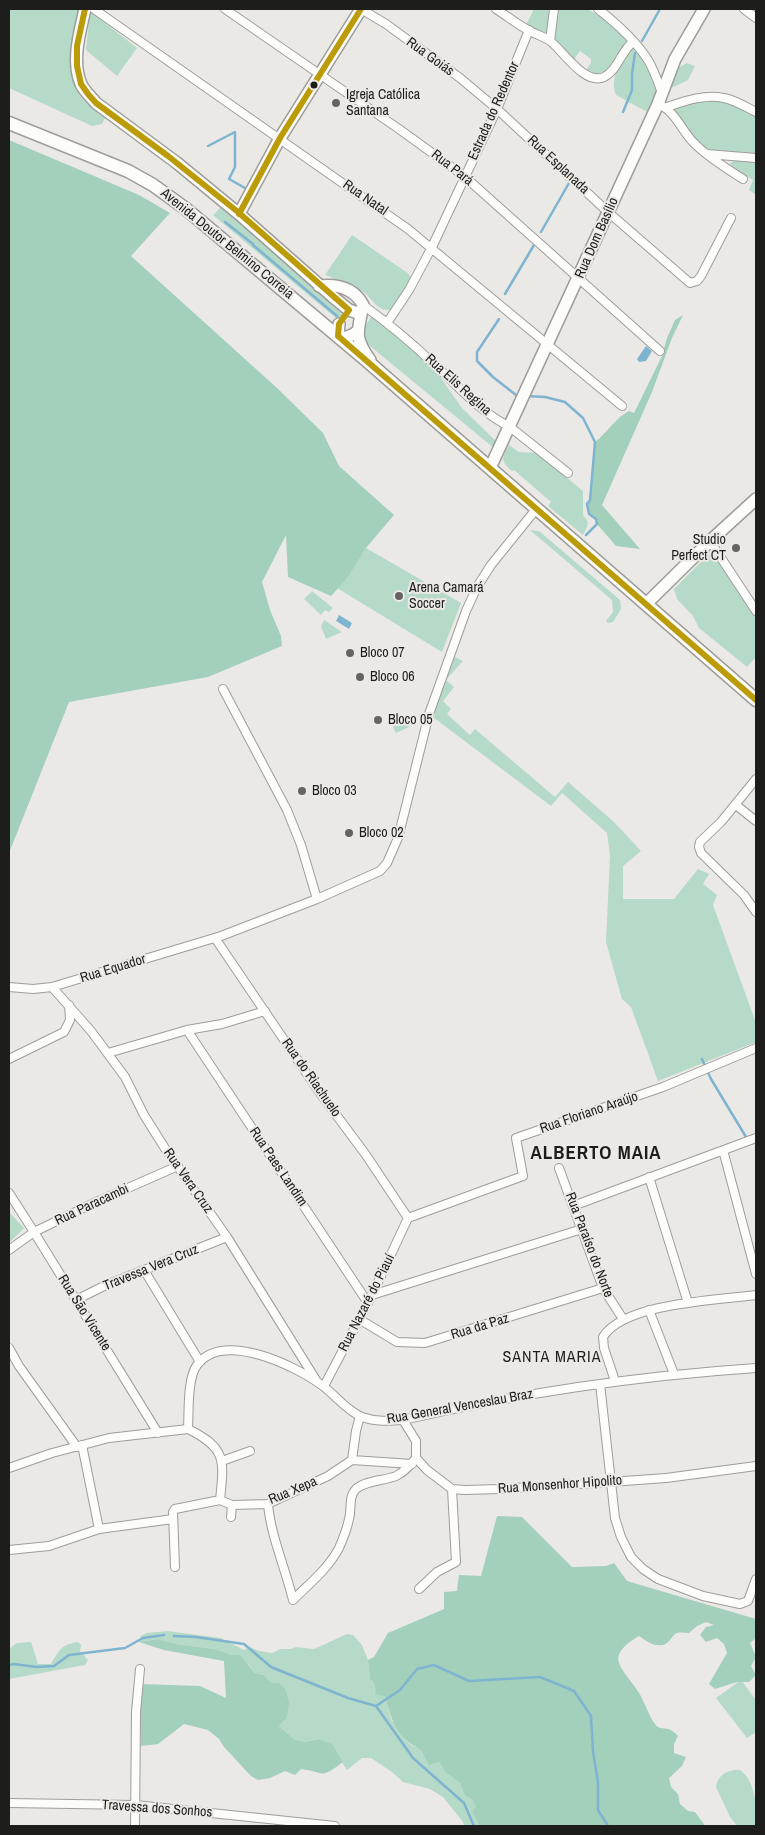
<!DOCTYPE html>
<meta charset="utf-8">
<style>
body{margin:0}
#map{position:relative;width:765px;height:1835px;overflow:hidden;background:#ebe9e6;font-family:"Archivo Narrow",sans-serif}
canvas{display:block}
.frame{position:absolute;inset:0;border:10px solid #1d1d1b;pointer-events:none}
</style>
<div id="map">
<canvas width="765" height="1835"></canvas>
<div class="frame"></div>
</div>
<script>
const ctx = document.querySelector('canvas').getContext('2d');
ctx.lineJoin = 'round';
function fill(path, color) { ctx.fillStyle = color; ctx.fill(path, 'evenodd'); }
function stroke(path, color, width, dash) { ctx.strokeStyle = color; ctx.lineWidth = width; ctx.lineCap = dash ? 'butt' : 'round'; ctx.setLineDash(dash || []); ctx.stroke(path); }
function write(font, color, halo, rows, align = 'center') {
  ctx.font = font + ' "Archivo Narrow",sans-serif'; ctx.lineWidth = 4; ctx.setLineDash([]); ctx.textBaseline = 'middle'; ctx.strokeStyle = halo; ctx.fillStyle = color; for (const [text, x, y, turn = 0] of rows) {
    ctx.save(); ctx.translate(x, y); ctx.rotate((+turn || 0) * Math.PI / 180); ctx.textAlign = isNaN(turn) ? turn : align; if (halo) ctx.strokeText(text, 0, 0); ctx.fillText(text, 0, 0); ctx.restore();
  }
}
const green = new Path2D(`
 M9,9h71c-2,20 -11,74 1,88 6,8 16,14 25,19l-4,8 -10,2 -83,-38z
 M534,9h16l-2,21 -2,2h-8l-12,-7z
 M556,9h31l25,14 17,17c-10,16 -16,33 -37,35l-6,-5 5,-7v-4l-11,-8 -7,10 -21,-22z
 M90,11l47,37 -20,28 -31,-26z
 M632,46l4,2 23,43 -8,23 -35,-19c-7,-18 6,-35 16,-49z
 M687,63l8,3 -7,14 -19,9 7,-20z
 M719,101l21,7 16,7v41l-50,-7 -14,-13 -23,-27 27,-7z
 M736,158l20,3v34l-7,-5 4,-10 -16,-9 -7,-7z
 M223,205l120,107 1,4 -3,4 -4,-1 -124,-104z
 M352,235l57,39 3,8 -20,28c-16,2 -19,-12 -30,-19 -11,-7 -25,-11 -37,-16z
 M372,316l40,31 26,27 24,34 37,36 -4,5 -131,-108c-3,-8 3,-19 8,-25z
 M509,445l10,7 18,1 46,38v24c8,8 4,12 0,20l-35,-29 3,-4 -37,-32 -2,1c-12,-10 -10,-13 -3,-26z
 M530,530l9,1 81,69 1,9 -8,13 -5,1 -2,-2 7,-9 -1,-12z
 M366,548l95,55 -19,49 -105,-64 12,-12z
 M711,552l45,65v40l-9,10 -48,-39 -6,-12 -16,-17 -3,-10z
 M312,591l21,17 -4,4 -4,-2 -4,5 -17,-16z
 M324,620l18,12 -16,7 -5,-13z
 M455,657l8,4 -17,19 8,7 -11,14 8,8 -4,5 23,21 5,-6 80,68 13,-15 46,40 27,29 -18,15v33h51l24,-30 11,5 -6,10 14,11 -4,10 43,118v19l-98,39 -27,-74 -9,-8 -16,-57 4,-86 -3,-23 -45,-40 -11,13 -117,-88 2,-15z
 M408,720l1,7 -13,6 -3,-6z
 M9,1212l15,16 -15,15z
 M167,1631l54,7 23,12 6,-3 9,4 14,2 7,-4h11l5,-2 18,2 33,-15 6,1 9,10 6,15 2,19 4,4 1,8 10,5 6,23 13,19 7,7 7,3 5,7 16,7 6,10 15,11 5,13 7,3 5,9 -5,3 7,15h-15l-1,-4 -20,-25 -13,-8 -27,-7 -11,-10 -21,-14h-9l-15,12 -16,-26 -12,-5 -14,3 -11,-3 -15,-13 7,-7 -7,-36 -9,-1 -6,-7 -9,-2 -6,-8 -17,-10 -17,-6 -39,-5 -18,-5 -19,3 2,-6 6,-3z
 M31,1642l7,22h13c9,-15 10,-19 27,-22l3,3 -1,6 8,9 -3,5 -76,14v-30l8,-6z
 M741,1680l15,20v32l-9,6 -31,-40z
 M735,1770h5c17,13 16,37 16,56h-19l-7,-9 -14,-30c2,-12 9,-15 19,-17z`);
const forest = new Path2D(`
 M9,140l130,55 31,18 -39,43 146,132 46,45 16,33 55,49 -28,33 -17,28 -18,20 -43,-19 -2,-42 -24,47 8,28 11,26 1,10 -74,31 -139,25 -60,151z
 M683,315l-11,23 -20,54 -50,113 38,44 -24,-3 -19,-22 -1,-5 -7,-5 -2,-10 3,-4 5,-58c13,-10 19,-23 34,-31l5,2 28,-57 5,-18 8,-18z
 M497,1516l25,1 50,50 34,-1 8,-3 13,18 129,38v19l-6,5 6,14 -5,9 5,9 -7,7h-12l-22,7 -6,-5 18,-31 -3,-9 -7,-6 -11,4 -6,-7 6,-8 8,-2 -8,-3 -9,4 -8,7c-4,0 -9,-1 -12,0 -8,4 -7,14 -20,12 -6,0 -13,-6 -18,-9 -37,22 -16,31 0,57 6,9 9,22 16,31 3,5 8,4 13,5 4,1 7,4 10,7l-4,8v9l12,4 -4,9 -13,12 2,9 7,7 2,10 8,7 7,1 9,12v2h-225l-7,-15 4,-4 -4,-8 -7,-3 -5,-13 -15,-11 -6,-10 -10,3c-3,-6 -7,-13 -11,-17 -5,-3 -9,-5 -13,-9 -12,-12 -16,-27 -20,-43l-9,-1 -2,-12 -4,-4 -2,-19 6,-3 14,-24 56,-24v-17l13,-1 2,-16 22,1z
 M158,1639l18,5 39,5 17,6h8l15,18 9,2 6,7 9,1 6,6 4,13 -1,10 -2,7 -7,7 15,13 11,3 14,-3 13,5 11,18c-24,18 -17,10 -42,7l-6,6 -10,-4 -15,7 -12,2 -7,-4 -27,-29 -5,-8 -11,-9 -24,-6 -26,20 -17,2v-62l59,2 26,12 -2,-37 -60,-11 -25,-8z`);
const water = new Path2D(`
 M646,346l6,5 -6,10 -7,1 -2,-3z
 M339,615l13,8 -3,6 -13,-8z`);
const stream = new Path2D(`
 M642,41l18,-32
 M623,112l9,-22v-16l3,-21
 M208,146l27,-14v35l-6,12 16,9
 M225,222l28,22
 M541,232l28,-49
 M253,245l84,71
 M505,294l29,-49
 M499,319l-22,33v9l16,16 23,18 4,1
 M526,396l19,1 20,5 18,16 12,24 -5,58 -3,4 2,10 7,5 1,5 -11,11
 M702,1059l9,20 35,58 4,1
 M174,1636l22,1 48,7 27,23 77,31 28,8 24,-16 17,-21 17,-4 35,16 71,-4 34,14 17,25 2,35 5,32v27l10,16
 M9,1665l5,-1 22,3 18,-1 15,-11 56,-7 18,-10 21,-3
 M376,1706l37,52 51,45 10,23`);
const street = new Path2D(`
 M94,9l314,220 214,177
 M225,9l174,120 65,47 196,175
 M361,9l25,15 74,54 37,31 111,103 82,71 7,-2 4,-5 30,-58
 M496,9c11,7 21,15 32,21 7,4 14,6 21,10 13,9 35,46 55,37 14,-7 17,-26 29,-35
 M598,9c18,14 37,31 50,51 6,10 10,22 14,33
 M744,9l12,9
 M550,41l4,-32
 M658,104c17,6 24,28 37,40 14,14 31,24 48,35
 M667,107c18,-6 37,-13 57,-9 11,2 22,9 32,14
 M707,154l49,4
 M363,305c25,18 50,39 72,60 24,22 45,47 75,62l58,46
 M387,323l22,-33 23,-43 65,-138 32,-79
 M710,541l46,70
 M223,689l64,121 14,35 16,54
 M756,779l-35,43 -21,20 -1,5 2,6 43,42 12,17
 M736,805l20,16
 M215,938l105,155 46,62 42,63
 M9,987l24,2 19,-2 169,-51 96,-37 63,-28 7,-8 11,-25 31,-124 37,-103 11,-24 14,-22 46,-57
 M52,987l39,44 34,46 19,38 22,35 61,87 89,143
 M187,1030l181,273
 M108,1053l79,-23 35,-6 43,-13
 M9,1059l55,-27 6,-12 -1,-15
 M723,1150l33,124
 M559,1168l44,120 20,31
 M649,1177l39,126
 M9,1193l25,39 124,201
 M573,1206l183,-68
 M408,1218l115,-42 -7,-38 147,-51 93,-39
 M9,1250l25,-18 62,-30 82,-36
 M144,1270l56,92
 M372,1295l210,-66
 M76,1300l28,-14 123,-49
 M649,1310l25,64
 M359,1319l38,23 28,1 178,-55
 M9,1348l10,18 58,81
 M615,1381l-11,-33 -1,-11c21,-34 115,-37 153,-42
 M600,1384l15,134 6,19 10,20 12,12 15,10 45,17 37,8 8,-3 8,-22
 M324,1386l48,-91 36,-77
 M403,1420l13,21v17l11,12 25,19 13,1 34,-1 111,-7 56,-4 90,-12
 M188,1429c39,19 36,32 32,71
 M82,1445l17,84
 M352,1460l60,4
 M352,1460l4,-29 4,-15
 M222,1461l28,-10
 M9,1468l43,-15 57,-15 79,-9c1,-17 -1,-50 9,-64 26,-35 99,1 126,21 12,9 24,25 39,31 14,5 27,4 41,3 117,-27 234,-44 353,-52
 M268,1504c3,33 17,63 25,96
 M231,1517l1,-12
 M9,1550l40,-4 50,-17 74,-10
 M175,1567l-2,-55 2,-3 45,-9 12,5 36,-1 60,-28 24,-16
 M419,1589l18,-17 19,-10 -4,-73
 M293,1600c16,-16 35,-31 46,-52 4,-9 8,-19 10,-29 3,-10 -1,-22 7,-30 10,-9 28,-8 40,-13 9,-4 14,-11 20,-18
 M9,1803l126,2 200,21
 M135,1826l1,-114 4,-43`);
const secondary = new Path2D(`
 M85,9c-5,23 -14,52 -4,75 3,7 10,13 15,19l81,60 62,51 94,83 16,13 12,4
 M239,214l41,-76 81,-129
 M319,286c18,-2 35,2 44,19 -5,27 -10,31 7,55
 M339,324l-1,12c8,3 13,0 20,-5
 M490,468l168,-364 17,-45 29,-50
 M646,604l64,-63 46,-42`);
const primary = new Path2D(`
 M9,123l119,48 25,14 33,24 180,151 390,340`);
const bus1 = new Path2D(`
 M85,9l-8,37v20l4,18 7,10 8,9 72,53 70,56 111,98 -10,14 -1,12 418,364
 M239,214l41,-76 81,-129`);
const markers = [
 [314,85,4.5,"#1d1d1b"],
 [336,103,5,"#656462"],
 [736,548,5,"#656462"],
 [399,596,5,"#656462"],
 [350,653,5,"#656462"],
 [360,677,5,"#656462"],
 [378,720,5,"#656462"],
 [302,791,5,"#656462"],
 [349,833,5,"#656462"]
];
const streetNames = [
 ["Rua Goiás",430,57,36],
 ["Estrada do Redentor",494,111,-66],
 ["Rua Esplanada",558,165,43],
 ["Rua Pará",452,168,38],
 ["Rua Natal",365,198,35],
 ["Rua Dom Basílio",597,238,-66],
 ["Avenida Doutor Belmino Correia",227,244,39],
 ["Rua Elis Regina",458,385,42],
 ["Rua Equador",113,969,-17],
 ["Rua do Riachuelo",311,1078,55],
 ["Rua Floriano Araújo",589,1113,-19],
 ["Rua Paes Landim",278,1167,56],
 ["Rua Vera Cruz",188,1181,55],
 ["Rua Paracambi",92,1205,-25],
 ["Rua Paraíso do Norte",589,1245,69],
 ["Travessa Vera Cruz",151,1268,-22],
 ["Rua Nazaré do Piauí",367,1303,-63],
 ["Rua São Vicente",84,1313,58],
 ["Rua da Paz",480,1327,-17],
 ["Rua General Venceslau Braz",460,1407,-10],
 ["Rua Monsenhor Hipolito",560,1485,-4],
 ["Rua Xepa",293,1491,-23],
 ["Travessa dos Sonhos",157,1809,4]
];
const poiNames = [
 ["Igreja Católica",346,95],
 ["Santana",346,111],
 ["Studio",726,540,"right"],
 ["Perfect CT",726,556,"right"],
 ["Arena Camará",409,588],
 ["Soccer",409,604],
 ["Bloco 07",360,653],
 ["Bloco 06",370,677],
 ["Bloco 05",388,720],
 ["Bloco 03",312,791],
 ["Bloco 02",359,833]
];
const quarterNames = [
 ["SANTA MARIA",552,1358]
];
const districtNames = [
 ["ALBERTO MAIA",596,1154]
];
fill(green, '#b5dac8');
fill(forest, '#a2d0bb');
fill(water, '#7fb4d1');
stroke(stream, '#7fb4d1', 2.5);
stroke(street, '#9f9d9b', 10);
stroke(secondary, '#9f9d9b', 14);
stroke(primary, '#9f9d9b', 15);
stroke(street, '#fcfcfb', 8);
stroke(secondary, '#fcfcfb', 11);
stroke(primary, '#fcfcfb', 12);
stroke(bus1, '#bb9c08', 6);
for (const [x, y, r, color] of markers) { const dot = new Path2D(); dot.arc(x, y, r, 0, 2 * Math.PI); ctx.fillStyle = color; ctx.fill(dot); stroke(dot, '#eceae5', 2); }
write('14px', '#1d1d1b', '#eceae5', streetNames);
write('14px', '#1d1d1b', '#eceae5', poiNames, 'left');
ctx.letterSpacing = '1px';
write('16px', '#1d1d1b', '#eceae5', quarterNames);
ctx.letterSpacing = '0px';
ctx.letterSpacing = '1px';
write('bold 19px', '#1d1d1b', '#eceae5', districtNames);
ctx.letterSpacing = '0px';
</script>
